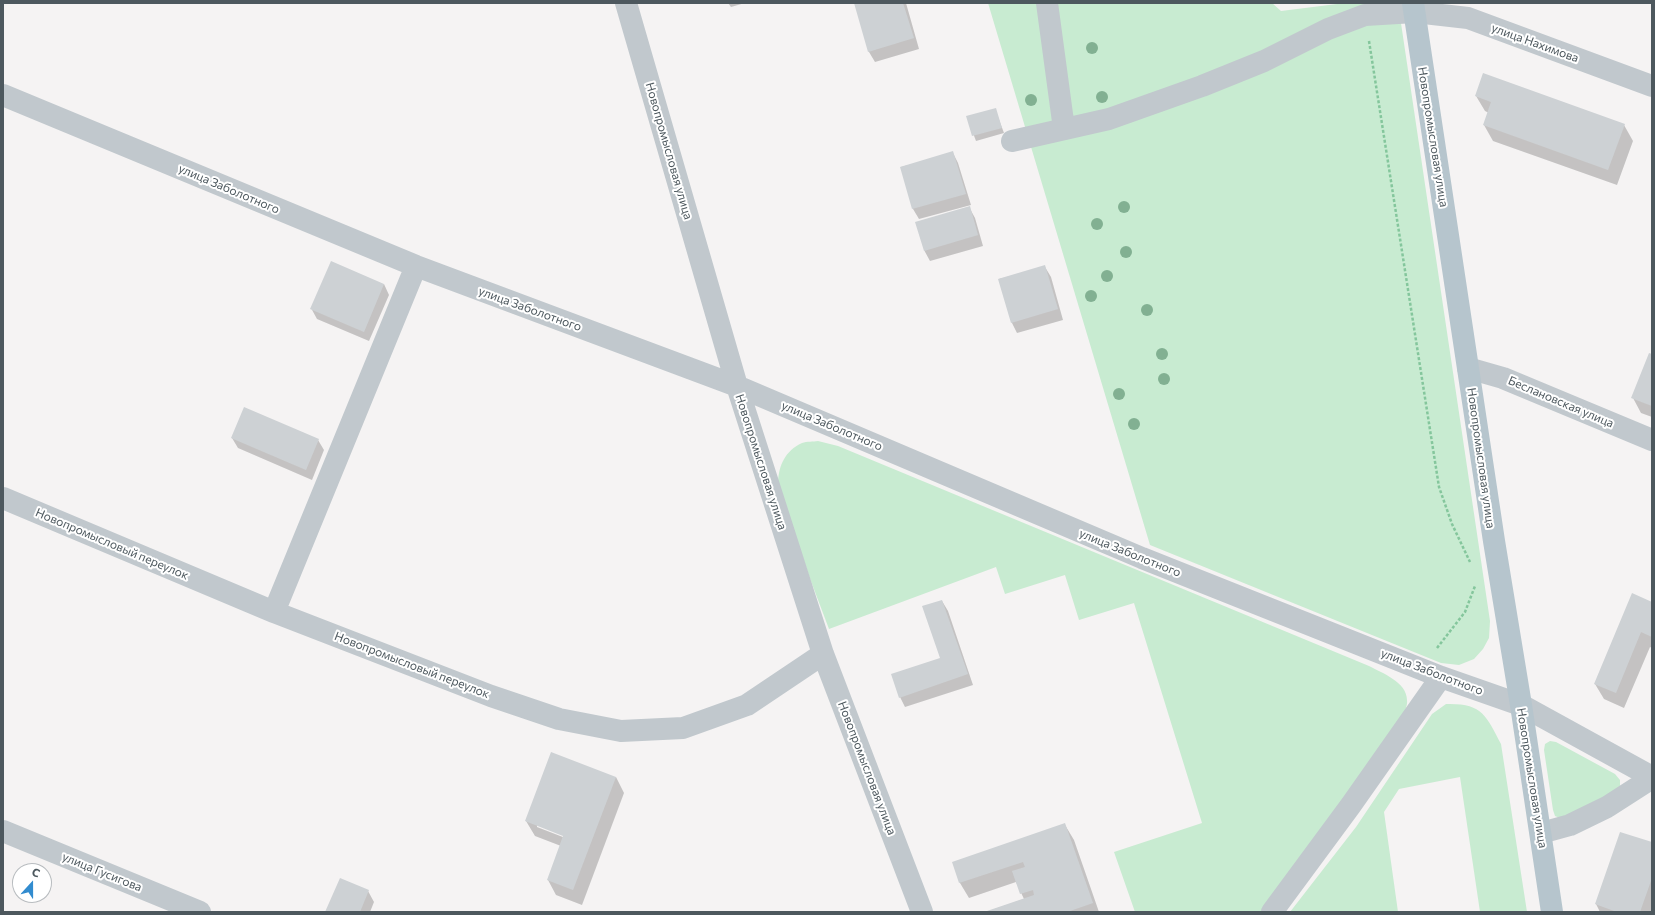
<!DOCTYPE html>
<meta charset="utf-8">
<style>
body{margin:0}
#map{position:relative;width:1655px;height:915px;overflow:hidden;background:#f5f3f3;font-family:Commissioner,sans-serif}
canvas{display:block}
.frame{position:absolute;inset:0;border:4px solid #4d585e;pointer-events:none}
.north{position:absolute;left:12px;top:863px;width:40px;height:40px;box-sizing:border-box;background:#fff;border:1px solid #b8bcbf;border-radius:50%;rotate:21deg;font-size:11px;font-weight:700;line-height:16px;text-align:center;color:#4d585e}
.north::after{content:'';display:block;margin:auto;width:14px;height:18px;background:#328ccf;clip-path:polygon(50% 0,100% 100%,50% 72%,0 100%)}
</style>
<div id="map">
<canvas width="1655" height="915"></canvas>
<div class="frame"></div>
<div class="north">С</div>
</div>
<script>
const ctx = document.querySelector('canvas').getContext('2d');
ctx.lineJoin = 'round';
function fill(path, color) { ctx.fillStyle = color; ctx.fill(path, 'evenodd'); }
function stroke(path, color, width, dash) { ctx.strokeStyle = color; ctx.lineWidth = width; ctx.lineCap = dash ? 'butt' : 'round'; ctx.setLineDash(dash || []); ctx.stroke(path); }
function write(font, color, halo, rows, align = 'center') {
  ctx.font = font + ' Commissioner,sans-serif'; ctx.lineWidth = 4; ctx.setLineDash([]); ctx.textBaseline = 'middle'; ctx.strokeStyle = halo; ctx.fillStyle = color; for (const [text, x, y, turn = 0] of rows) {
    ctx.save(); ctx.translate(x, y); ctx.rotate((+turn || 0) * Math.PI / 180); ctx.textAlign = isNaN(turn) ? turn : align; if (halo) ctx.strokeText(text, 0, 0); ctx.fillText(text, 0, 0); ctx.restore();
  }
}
const green = new Path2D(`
 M988,3h284l9,8 64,-8h53l92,618 -1,17 -6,11 -9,10 -15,6 -18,-2 -291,-118z
 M818,441l20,5 531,220c13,7 38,16 38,34 1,6 -4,15 -6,21l-139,191h-127l-21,-60 88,-29 -68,-220 -55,17 -14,-45 -60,19 -9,-27 -167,62 -20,-53 -31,-94c1,-17 7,-31 24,-39 5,-2 11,-1 16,-2z
 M1446,704c36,-1 40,11 55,40l26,168h-47l-20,-135 -61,12 -15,23 14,100h-108l66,-85 76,-113z
 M1550,741l6,1 59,32 5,6v7l-5,6 -53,26 -7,-3 -2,-6 -9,-60 1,-6z`);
const shadow = new Path2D(`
 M728,3h17l-14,4z
 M855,3h51l13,46 -44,13 -6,-10z
 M1476,96l148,29 9,16 -16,44 -124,-44 -9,-16 5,-12 -4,-2z
 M995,109l9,24 -28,8 -9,-24z
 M953,153l5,10 13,42 -52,14 -6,-10 -12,-42z
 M969,207l6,11 8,28 -53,15 -6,-11z
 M1045,267l6,10 12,43 -46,13 -5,-10 -13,-44z
 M384,284l5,11 -20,46 -52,-22 -6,-11z
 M1652,355v62l-11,-4 -8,-15z
 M232,438l86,2 6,10 -12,30 -74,-32z
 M942,601l6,10 25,74 -68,22 -5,-10 41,-39z
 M1652,603v45l-2,-1 -26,61 -20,-9 -9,-15z
 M616,777l8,16 -42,112 -26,-10 -8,-15 13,-34 -26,-10 -9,-15zM537,825l31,12v2l-31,-12z
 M1065,825l9,15 25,72h-113l38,-13 -8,-17 -47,16 -9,-15 -7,-20z
 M1652,844v68h-52l-4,-8z
 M368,891l6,11 -4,10h-44z`);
const building = new Path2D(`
 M854,3h49l11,35 -46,14z
 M1483,73l142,51 -17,46 -125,-45 8,-23 -16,-6z
 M996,108l6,20 -30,8 -6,-20z
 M953,151l13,43 -54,15 -12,-42z
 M970,206l8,29 -54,16 -9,-29z
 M331,261l53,23 -20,48 -54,-23z
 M1045,265l13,44 -47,14 -13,-44z
 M1649,353l3,1v52l-21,-8z
 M244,407l75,32 -13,31 -75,-32z
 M1632,593l20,9v35l-11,-5 -25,61 -22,-9z
 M942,600l26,74 -69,24 -8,-24 49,-16 -18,-52z
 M551,752l65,25 -43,113 -26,-10 16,-44 -38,-15z
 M1065,823l28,80 -26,9h-83l50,-17 -1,-5 -13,4 -8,-23 13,-4 -2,-5 -64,21 -7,-21z
 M1620,832l32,10v36l-12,34h-23l-22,-8z
 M340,878l29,12 -9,22h-35z`);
const path = new Path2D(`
 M1369,41l70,446 13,37 18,38
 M1437,648l28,-36 10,-26`);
const minor = new Path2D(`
 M626,3l111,383 86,268 99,258
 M1047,3l17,126
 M3,95l413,171 321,120 405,172 299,119 80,28 131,72
 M1012,141l97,-22 93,-33 62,-25 64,-32 37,-14 50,-3 53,6 184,68
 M1468,368l35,10 149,62
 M3,498l271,114 217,84 68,23 62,12 62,-3 64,-23 76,-51
 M274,612l142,-346
 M3,831l197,81
 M1541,833l29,-8 37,-18 45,-29
 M1272,912l79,-107 90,-128`);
const major = new Path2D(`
 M1413,3l81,538 27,164 31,207`);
const trees = [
 [1092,48],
 [1102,97],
 [1031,100],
 [1124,207],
 [1097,224],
 [1126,252],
 [1107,276],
 [1091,296],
 [1147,310],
 [1162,354],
 [1164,379],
 [1119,394],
 [1134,424]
];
const streetNames = [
 ["улица Нахимова",1535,43,20],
 ["Новопромысловая улица",1433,137,81],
 ["Новопромысловая улица",669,151,74],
 ["улица Заболотного",229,189,23],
 ["улица Заболотного",530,309,20],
 ["Беслановская улица",1561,402,23],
 ["улица Заболотного",832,426,23],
 ["Новопромысловая улица",1481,458,82],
 ["Новопромысловая улица",761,462,72],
 ["Новопромысловый переулок",112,544,23],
 ["улица Заболотного",1130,553,22],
 ["Новопромысловый переулок",412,665,21],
 ["улица Заболотного",1432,672,21],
 ["Новопромысловая улица",867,768,69],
 ["Новопромысловая улица",1532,778,81],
 ["улица Гусигова",102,872,22]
];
fill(green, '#c8ebd1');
fill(shadow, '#0003');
fill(building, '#cdd1d4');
stroke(path, '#84c69c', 2.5, [3, 2]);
stroke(minor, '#c1c8cd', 22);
stroke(major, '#b6c5cd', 22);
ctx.fillStyle = '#82b092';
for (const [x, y] of trees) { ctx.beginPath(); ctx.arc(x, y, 6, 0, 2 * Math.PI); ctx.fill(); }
write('12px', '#4d585e', '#fff', streetNames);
</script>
